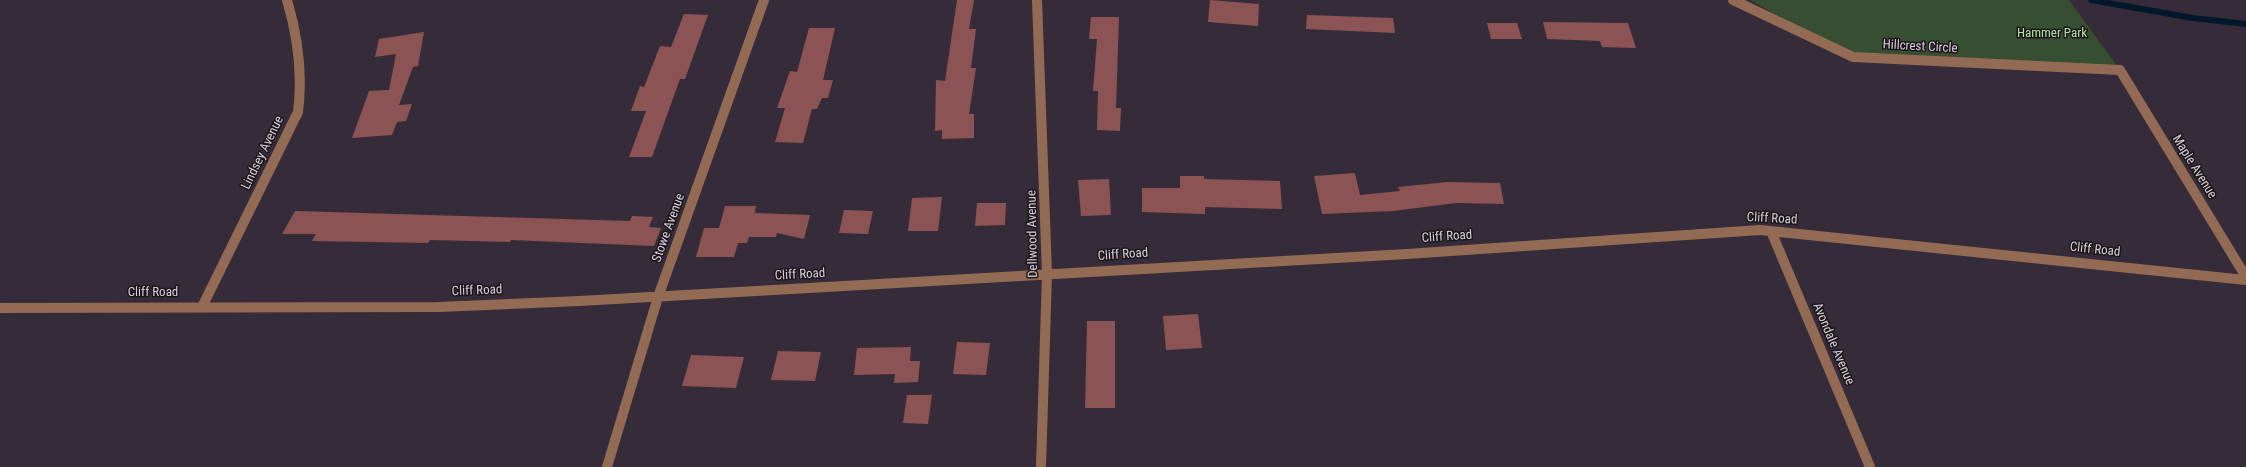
<!DOCTYPE html>
<style>
body{margin:0}
canvas{display:block;background:#362b38}
</style>
<canvas width="2246" height="467"></canvas>
<script>
const ctx = document.querySelector('canvas').getContext('2d');
ctx.lineJoin = 'round';
function fill(path, color) { ctx.fillStyle = color; ctx.fill(path, 'evenodd'); }
function stroke(path, color, width, dash) { ctx.strokeStyle = color; ctx.lineWidth = width; ctx.lineCap = dash ? 'butt' : 'round'; ctx.setLineDash(dash || []); ctx.stroke(path); }
function write(font, color, halo, rows, align = 'center') {
  ctx.font = font + ' "Roboto Condensed",sans-serif'; ctx.lineWidth = 3; ctx.setLineDash([]); ctx.textBaseline = 'middle'; ctx.strokeStyle = halo; ctx.fillStyle = color; for (const [text, x, y, turn = 0] of rows) {
    ctx.save(); ctx.translate(x, y); ctx.rotate((+turn || 0) * Math.PI / 180); ctx.textAlign = isNaN(turn) ? turn : align; if (halo) ctx.strokeText(text, 0, 0); ctx.fillText(text, 0, 0); ctx.restore();
  }
}
const green = new Path2D(`
 M1750,0h319l51,70 -267,-13z`);
const stream = new Path2D(`
 M2091,0l102,18 53,6`);
const building = new Path2D(`
 M957,0h17l-5,29h7l-5,39h5l-7,46h5v24l-32,1v-9l-7,1 1,-51 9,1z
 M1210,0l49,4 -1,22 -50,-4z
 M684,14l24,1 -23,64h-5l-28,78h-23l17,-46h-15l9,-25 4,1 16,-41 11,1z
 M1307,15l86,3 2,15 -89,-4z
 M1091,17h28l-3,91h5l-1,23 -23,-1 1,-39h-5l4,-52h-8z
 M1543,22l85,1 8,25 -34,-1 -2,-6 -53,-2z
 M1487,23h30l5,16h-31z
 M809,28h26l-12,52h10l-5,18h-6l-5,11h-5l-9,34 -28,-1 10,-34h-8l13,-37 7,1z
 M424,32l-6,34 -5,1 -14,38 13,-1 -6,17 -9,1 -5,13 -40,3 17,-47 20,-1 7,-36 -21,3 4,-18z
 M1355,173l5,22 40,-4 -2,-4 49,-5 53,1 4,21 -48,-1 -63,8 -71,3 -8,-38z
 M1180,176h24v3l76,2 2,28 -77,-2v7l-63,-2v-24h38z
 M1109,179l2,36 -30,1 -3,-36z
 M942,197l-4,34h-30l4,-33z
 M977,203h29l-1,22 -30,1z
 M725,206h31l-1,7 55,2 -6,24 -27,-6 -1,4h-27l-2,6h-9l-4,14h-38l8,-29h15z
 M844,210l29,1 -5,23 -29,-1z
 M295,211l335,10 2,-5 21,1 -4,10 12,1 -7,18 -143,-6 -1,2 -80,-2 -2,3 -116,-2 4,-7h-34z
 M1198,314l4,34 -36,2 -3,-34z
 M1087,321h28v87h-30z
 M957,342l33,1 -4,32 -33,-1z
 M911,347l-1,14h10l-2,21 -24,1 1,-9 -41,1 3,-27z
 M778,351l43,1 -6,29 -44,-1z
 M691,355l53,2 -8,31 -54,-2z
 M907,395h25l-4,29 -25,-1z`);
const minor = new Path2D(`
 M1037,0l10,274 -6,193
 M1733,0l120,57 267,13 126,207
 M1771,231l99,236
 M202,307l96,-195c5,-39 0,-75 -11,-112
 M0,308l439,-1 141,-6 827,-47 353,-24 486,50
 M607,467l51,-170 106,-297`);
const parkNames = [
 ["Hammer Park",2052,34]
];
const streetNames = [
 ["Hillcrest Circle",1920,47,3],
 ["Lindsey Avenue",263,153,-64],
 ["Maple Avenue",2194,167,58],
 ["Cliff Road",1772,219,3],
 ["Stowe Avenue",669,228,-70],
 ["Dellwood Avenue",1033,234,-91],
 ["Cliff Road",1447,237,-4],
 ["Cliff Road",2095,250,6],
 ["Cliff Road",1123,255,-4],
 ["Cliff Road",800,275,-3],
 ["Cliff Road",477,291,-2],
 ["Cliff Road",153,293],
 ["Avondale Avenue",1833,344,67]
];
fill(green, '#384e32');
stroke(stream, '#03182a', 6);
fill(building, '#8b5353');
stroke(minor, '#936b55', 10);
write('13px', '#b0e4a1', '#1b151b', parkNames);
write('13px', '#d8d0d8', '#1b151b', streetNames);
</script>
